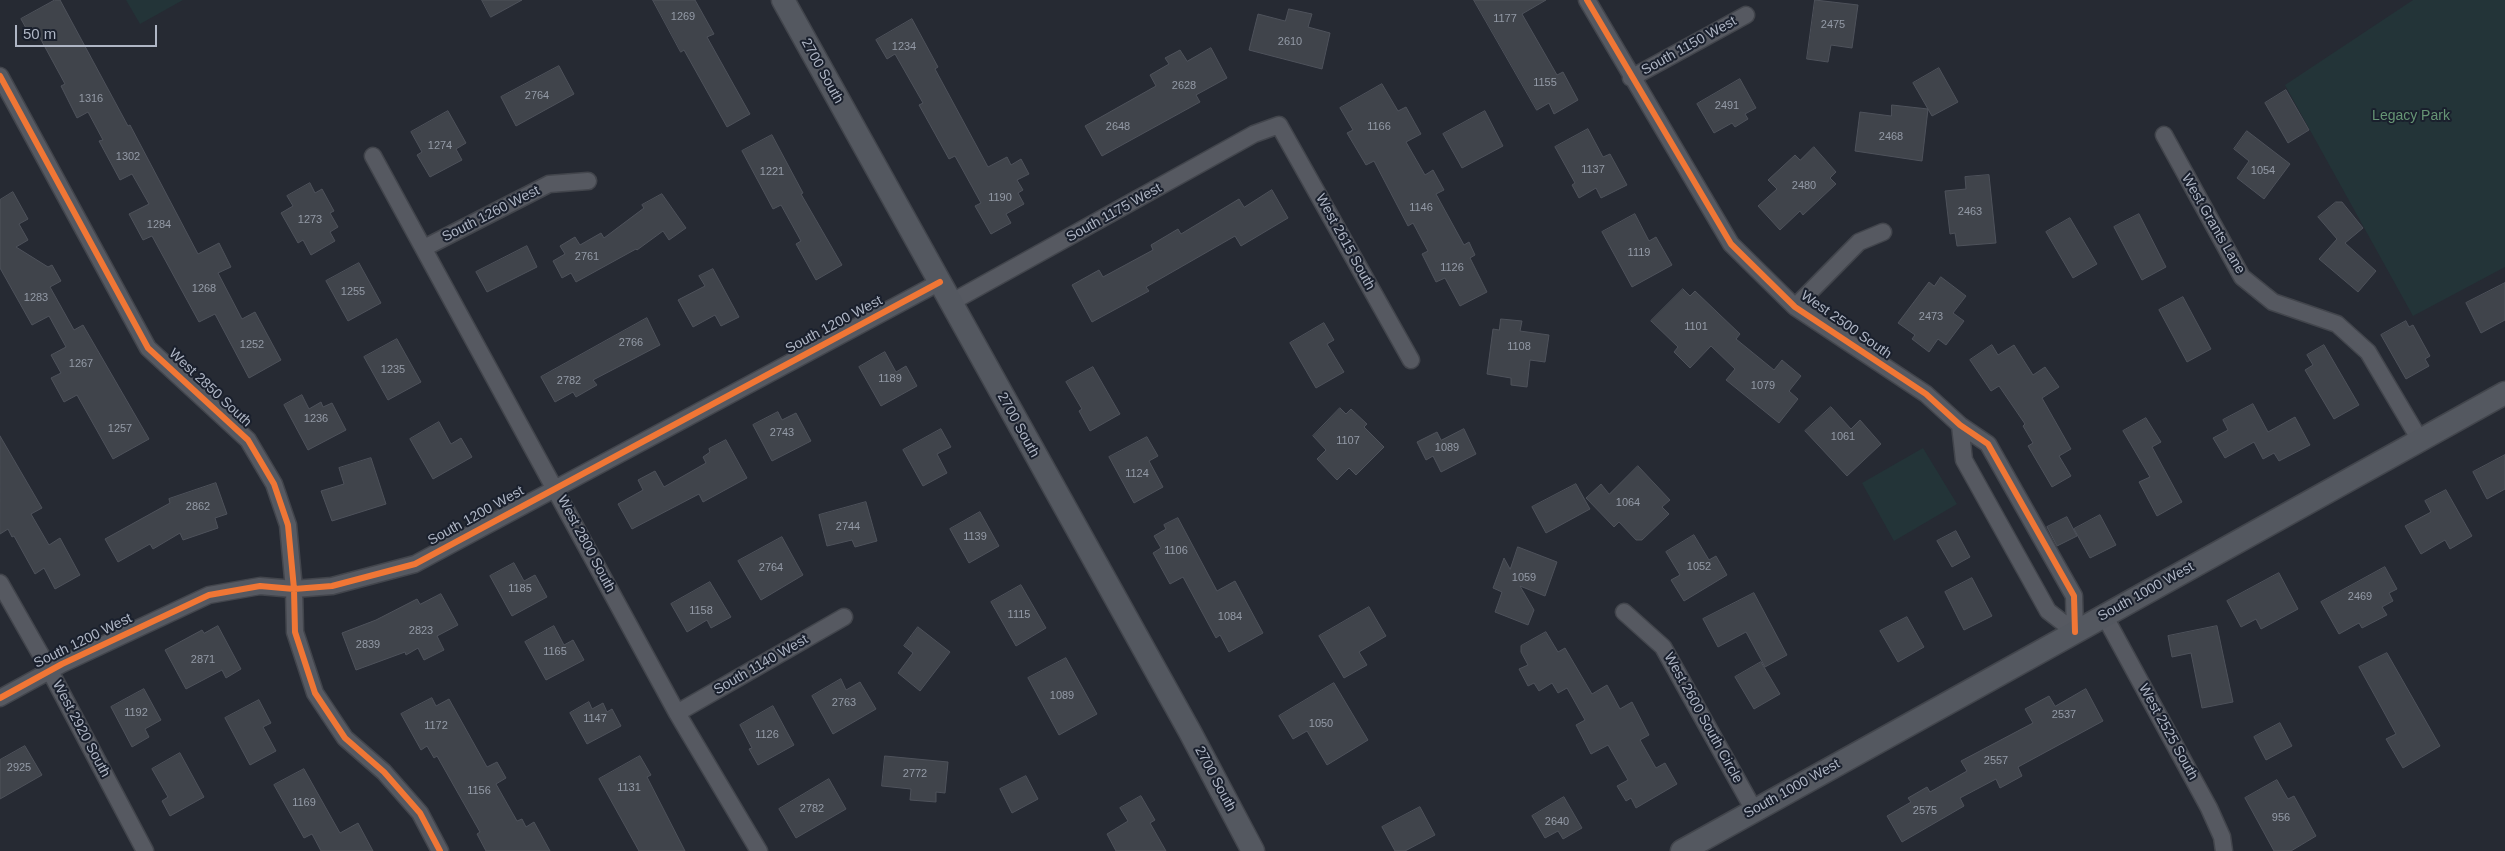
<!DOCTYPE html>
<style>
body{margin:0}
#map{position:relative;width:2505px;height:851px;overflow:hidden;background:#262a33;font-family:Helvetica,sans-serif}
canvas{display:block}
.scale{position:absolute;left:15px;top:25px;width:142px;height:22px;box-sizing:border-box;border:2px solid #afb6c5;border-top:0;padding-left:6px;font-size:15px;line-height:18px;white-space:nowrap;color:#afb6c5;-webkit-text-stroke:4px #1a202d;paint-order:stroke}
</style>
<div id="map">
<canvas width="2505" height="851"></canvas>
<div class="scale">50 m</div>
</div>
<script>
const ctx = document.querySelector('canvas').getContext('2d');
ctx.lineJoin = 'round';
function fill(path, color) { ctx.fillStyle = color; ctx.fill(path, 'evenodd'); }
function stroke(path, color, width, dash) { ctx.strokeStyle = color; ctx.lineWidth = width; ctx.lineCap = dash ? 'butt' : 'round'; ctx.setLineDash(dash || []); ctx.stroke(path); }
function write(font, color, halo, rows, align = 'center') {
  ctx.font = font + ' Helvetica,sans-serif'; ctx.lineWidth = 4; ctx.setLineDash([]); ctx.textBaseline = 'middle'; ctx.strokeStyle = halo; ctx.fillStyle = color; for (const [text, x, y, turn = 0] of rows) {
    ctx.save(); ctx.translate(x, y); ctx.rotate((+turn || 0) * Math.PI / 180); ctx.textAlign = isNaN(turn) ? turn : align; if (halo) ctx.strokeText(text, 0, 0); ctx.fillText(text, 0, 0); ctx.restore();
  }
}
const green = new Path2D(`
 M126,0h57l-43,24z
 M2413,0h92v267l-92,49 -128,-231z
 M1923,448l34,56 -63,37 -32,-58z`);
const building = new Path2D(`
 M55,0h5l68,126 2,-1 68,129 21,-11 12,24 -13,6 24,46 13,-7 26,48 -32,18 -34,-64 -16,8 -47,-86 -9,4 -14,-26 20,-10 -17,-30 -12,6 -21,-39 4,-1 -15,-28 -11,6 -16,-32 4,-2 -26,-48 -7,3 -11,-20z
 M482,0h40l-31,17z
 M653,0h42l19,34 -7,3 43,77 -23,13 -43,-77 -3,2z
 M1474,0h72l-24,14 35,61 6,-3 15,28 -24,14 -5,-11 -12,7z
 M1815,0l43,5 -6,43 -21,-3 -3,17 -21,-3z
 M1289,9l23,5 -4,13 22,6 -8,36 -73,-19 9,-36 27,7z
 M912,19l26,48 -3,2 53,98 19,-10 4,8 10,-6 8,15 -12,6 6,10 -5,3 6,11 -18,10 5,9 -20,11 -16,-28 6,-3 -26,-47 -6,3 -30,-54 4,-2 -28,-49 -8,5 -11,-19z
 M1211,48l16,30 -31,17 4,7 -98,54 -17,-30 71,-40 -6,-11 19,-11 -4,-6 15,-8 7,11z
 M559,66l15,28 -58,32 -15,-29z
 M1939,68l19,34 -26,14 -19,-33z
 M1740,79l16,29 -11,6 3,5 -13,8 -3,-4 -18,10 -17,-29z
 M1382,84l16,27 8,-4 15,27 -15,8 19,33 8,-5 11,20 -8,4 28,51 5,-3 6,13 -5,3 17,34 -27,14 -15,-28 -9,4 -14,-28 6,-3 -15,-28 -5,3 -34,-65 -8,4 -19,-32 6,-3 -13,-22z
 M2286,90l23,40 -21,13 -23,-40z
 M1892,105l36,4 -6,52 -67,-10 5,-39 31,4z
 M448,111l18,32 -10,6 6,11 -32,17 -13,-22 5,-3 -11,-20z
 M1485,111l18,35 -41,22 -19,-34z
 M1588,129l15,28 7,-3 17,31 -26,13 -5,-10 -17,10 -7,-13 3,-2 -20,-36z
 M2247,131l43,33 -26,35 -27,-21 12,-17 -15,-12z
 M772,135l31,58 -2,1 41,71 -26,15 -20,-36 5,-3 -20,-36 -8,4 -31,-58z
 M1814,147l22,25 -6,6 6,6 -33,31 -3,-4 -20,19 -22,-24 19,-17 -9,-9 27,-25 5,5z
 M1989,175l7,68 -39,3 -2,-13 -5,1 -5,-43 21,-2 -1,-12z
 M310,183l5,10 7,-4 12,22 -4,2 8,14 -8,5 5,9 -24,14 -8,-15 -5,3 -17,-30 12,-7 -6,-10z
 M1272,190l16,28 -47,28 -6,-10 -89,51 3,4 -57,31 -20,-37 27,-15 4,7 50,-27 -2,-5 27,-16 3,5 58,-35 5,8z
 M13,192l15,27 -9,5 9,16 -12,7 32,20 4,-2 9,16 -11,6 24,43 9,-5 66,114 -36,20 -36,-64 -13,7 -13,-24 10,-5 -10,-18 15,-8 -17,-31 -17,9 -32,-57v-68z
 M662,194l24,34 -17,12 -6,-9 -26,19 -1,-1 -60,33 -5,-9 -9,5 -9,-17 12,-7 -5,-8 15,-9 5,8 21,-12 3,5 40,-30 -2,-3z
 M2336,202h6l21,26 -18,15 31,28 -18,21 -39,-33 18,-20 -19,-22z
 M1635,214l14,27 7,-4 16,28 -40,22 -30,-55z
 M2139,214l27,53 -24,13 -28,-53z
 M2070,218l27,46 -24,14 -27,-46z
 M527,246l10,21 -50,25 -11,-20z
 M359,263l22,40 -33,18 -22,-40z
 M713,269l26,48 -18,9 -6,-11 -22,12 -15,-27 27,-14 -6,-10z
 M1941,277l25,19 -13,17 11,8 -18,24 -8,-6 -9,13 -17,-13 3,-4 -17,-12 31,-41 5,4z
 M2505,283v37l-24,13 -15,-30z
 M1683,289l7,7 5,-5 45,43 -4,5 38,31 8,-10 19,16 -12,15 9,8 -19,24 -53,-43 9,-11 -24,-23 -21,22 -16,-16 4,-5 -27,-26z
 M2183,297l28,52 -24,13 -28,-52z
 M647,318l13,27 -67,35 4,5 -21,12 -3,-5 -18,10 -14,-25z
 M1501,319l21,2 -2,10 29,4 -4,27 -15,-2 -3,27 -16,-2v-7l-24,-4 6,-45 6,1z
 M2406,321l3,6 4,-2 17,31 -5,3 4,7 -23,13 -25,-44z
 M1324,323l10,17 -7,4 17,28 -28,16 -26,-45z
 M397,339l24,43 -33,18 -24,-43z
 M1992,345l6,10 16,-10 19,30 12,-8 14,20 -17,11 29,51 -12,7 12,20 -19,11 -24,-41 5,-3 -10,-17 2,-2 -26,-38 -8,5 -21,-31z
 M2324,345l35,60 -25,14 -29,-49 8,-5 -6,-10z
 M885,352l11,20 10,-6 11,20 -36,20 -22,-39z
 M1093,367l27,47 -30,17 -11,-20 3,-2 -16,-27z
 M302,395l7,14 12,-7 2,5 9,-4 14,27 -38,20 -24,-45z
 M2253,404l15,28 27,-15 15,28 -31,16 -5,-8 -11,6 -9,-17 -29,16 -12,-20 15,-8 -5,-10z
 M1831,407l20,22 9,-9 21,24 -34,32 -42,-45z
 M1340,408l6,6 5,-5 16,15 -3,3 20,20 -28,28 -7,-7 -12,12 -20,-21 9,-9 -13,-14z
 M778,412l4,8 14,-7 15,28 -39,20 -19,-36z
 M2146,418l15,24 -9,5 30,55 -25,14 -18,-34 11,-5 -27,-46z
 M439,422l12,22 10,-6 11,19 -39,22 -23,-40z
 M941,429l10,18 -14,7 10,19 -24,13 -20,-36z
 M1464,429l12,25 -35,18 -8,-16 -7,4 -9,-18 20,-10 4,8z
 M0,436l42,72 -11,6 18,31 11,-7 20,37 -25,14 -11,-21 -9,6 -21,-38 -2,1 -4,-8 -8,5z
 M1147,437l11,19 -9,5 14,26 -29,16 -25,-46z
 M726,440l21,38 -44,24 -4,-8 -67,35 -14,-25 25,-14 -5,-10 17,-9 9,16 42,-24 -3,-6 7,-5 -1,-3z
 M2505,455v34l-18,10 -14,-27z
 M371,458l15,46 -54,17 -11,-30 23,-7 -5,-16z
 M1638,466l32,34 -8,7 7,7 -27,26h-6l-17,-18 -5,5 -28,-29 15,-14 8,10z
 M216,483l11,31 -12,4 3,10 -35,12 -3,-7 -27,16 -3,-5 -32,18 -13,-23 65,-36 -1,-4z
 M1576,484l14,25 -44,24 -14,-26z
 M2446,490l26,46 -22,13 -5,-9 -24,14 -16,-28 26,-14 -6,-11z
 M866,502l11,39 -22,6 -3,-7 -25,6 -8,-31z
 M980,512l19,34 -30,17 -19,-34z
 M2100,515l16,30 -26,13 -16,-29z
 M2067,517l10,19 -20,10 -10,-19z
 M1178,518l39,73 18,-10 28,52 -34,19 -9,-17 -4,3 -33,-61 -13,7 -17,-31 8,-5 -7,-12 12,-7 -2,-4z
 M1956,531l14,26 -18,10 -15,-26z
 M1694,535l15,25 7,-4 11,19 -43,26 -13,-21 9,-5 -14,-23z
 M782,537l21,38 -42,25 -23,-39z
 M1518,547l39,15 -12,34 -25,-10 14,24 -6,15 -33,-13 7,-20 -9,-4 11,-30 6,11z
 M514,563l10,18 11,-6 12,22 -35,19 -22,-40z
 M2385,567l12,22 -8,4 4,8 -11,6 5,8 -25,13 -3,-5 -20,11 -18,-32z
 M2279,573l19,36 -37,20 -5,-10 -15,8 -14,-26z
 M1972,578l20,38 -28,14 -19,-38z
 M710,582l21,35 -20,11 -4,-8 -20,12 -16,-28z
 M1021,585l25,43 -30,18 -25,-44z
 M1754,593l33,62 -22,12 -19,-35 -28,15 -15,-28z
 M441,594l17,31 -21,11 7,14 -20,10 -6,-12 -12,7 -1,-3 -49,18 -14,-37 34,-13 41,-21 3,5z
 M1369,607l17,29 -27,16 8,13 -23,13 -25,-42z
 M1907,617l17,30 -26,15 -18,-31z
 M218,626l23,43 -15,9 -4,-8 -36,19 -21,-39 37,-20 2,3z
 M554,626l10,19 9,-5 11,20 -38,20 -21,-38z
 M2217,626l16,76 -31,6 -11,-55 -19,4 -4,-21z
 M918,627l32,25 -30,39 -22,-18 15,-20 -9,-7z
 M1546,632l12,20 7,-4 27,46 15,-9 13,24 12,-7 17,33 -9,5 16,28 9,-5 12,21 -41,24 -5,-10 -5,3 -9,-15 11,-6 -20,-35 -17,9 -15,-29 9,-5 -18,-32 -9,5 -6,-10 -13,8 -5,-8 -6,3 -9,-17 9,-4 -7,-13v-6z
 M2387,653l53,93 -37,22 -17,-29 10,-5 -37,-67z
 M1066,658l31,56 -38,21 -31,-57z
 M1761,662l19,32 -26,15 -19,-32z
 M841,679l5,11 14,-8 16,27 -43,25 -21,-38z
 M1334,683l34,57 -41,25 -20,-34 -14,8 -14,-23z
 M144,689l17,31 -16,9 4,8 -17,10 -21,-40z
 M2086,689l17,32 -85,46 4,9 -22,12 -4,-9 -36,19 4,8 -62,36 -15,-26 24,-14 -3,-4 19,-11 3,5 37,-21 -6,-10 72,-38 -8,-14 24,-13 6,10z
 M432,698l4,8 13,-7 38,68 10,-5 9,16 -10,6 21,37 5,-2 4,8 8,-5 16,29h-64l-9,-17 3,-2 -43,-76 -3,2 -7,-12 -6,4 -20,-36z
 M259,700l12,23 -8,4 13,24 -26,14 -25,-47z
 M589,702l3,7 11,-6 4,9 5,-3 9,17 -34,18 -17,-31z
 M773,706l21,39 -36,20 -9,-16 3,-1 -12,-23z
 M2280,723l12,23 -26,14 -12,-23z
 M25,746l17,29 -42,24v-39z
 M180,753l24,44 -34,19 -8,-15 6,-4 -16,-28z
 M640,756l11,19 -4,2 38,74h-46l-40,-72z
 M885,756l63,6 -3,31 -9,-1v10l-26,-2 1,-11 -29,-3z
 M304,769l36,64 18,-10 15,28h-52l-9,-17 -8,4 -30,-53z
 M1026,776l12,23 -26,14 -12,-24z
 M829,779l17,30 -50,29 -17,-29z
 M2277,780l11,19 6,-3 22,40 -25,15h-17l-29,-53z
 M1141,796l14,24 -5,3 16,28h-50l-9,-17 21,-13 -8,-13z
 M1564,797l18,31 -19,11 -5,-8 -13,7 -13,-22z
 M1420,807l15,28 -30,16h-10l-13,-24z`);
const street = new Path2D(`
 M1587,0l144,244 64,63 131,87 34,31 28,19 86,152 1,36
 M0,76l148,272 100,92 26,44 14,41 6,64 1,43 20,61 30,45 39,34 36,41 20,38
 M1631,78l115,-63
 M2164,135l78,142 31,25 64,22 31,28 52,88
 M373,156l304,557 82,138
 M424,248l125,-64 39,-3
 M950,303l304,-169 25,-9 132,235
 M1795,307l64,-65 24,-10
 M1960,425l4,35 84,151 27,21
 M0,583l50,88 95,180
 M1624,612l39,35 91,163
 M2104,615l105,193 13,29 2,14
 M0,698l62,-34 147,-69 51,-9 34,3 38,-3 83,-22 525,-282
 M677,713l167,-96`);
const secondary = new Path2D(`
 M783,0l407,732 63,119
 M1682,851l823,-458`);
const cycleway = new Path2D(`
 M1587,0l144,244 64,63 131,87 34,31 28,19 86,152 1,36
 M0,76l148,272 100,92 26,44 14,41 6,64 1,43 20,61 30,45 39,34 36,41 20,38
 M0,698l62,-34 147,-69 51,-9 34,3 38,-3 83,-22 525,-282`);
const numberNames = [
 ["1269",683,17],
 ["1177",1505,19],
 ["2475",1833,25],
 ["2610",1290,42],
 ["1234",904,47],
 ["1155",1545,83],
 ["2628",1184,86],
 ["2764",537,96],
 ["1316",91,99],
 ["2491",1727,106],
 ["2648",1118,127],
 ["1166",1379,127],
 ["2468",1891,137],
 ["1274",440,146],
 ["1302",128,157],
 ["1137",1593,170],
 ["1054",2263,171],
 ["1221",772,172],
 ["2480",1804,186],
 ["1190",1000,198],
 ["1146",1421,208],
 ["2463",1970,212],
 ["1273",310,220],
 ["1284",159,225],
 ["1119",1639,253],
 ["2761",587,257],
 ["1126",1452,268],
 ["1268",204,289],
 ["1255",353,292],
 ["1283",36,298],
 ["2473",1931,317],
 ["1101",1696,327],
 ["2766",631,343],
 ["1252",252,345],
 ["1108",1519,347],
 ["1267",81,364],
 ["1235",393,370],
 ["1189",890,379],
 ["2782",569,381],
 ["1079",1763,386],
 ["1236",316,419],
 ["1257",120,429],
 ["2743",782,433],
 ["1061",1843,437],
 ["1107",1348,441],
 ["1089",1447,448],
 ["1124",1137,474],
 ["1064",1628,503],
 ["2862",198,507],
 ["2744",848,527],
 ["1139",975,537],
 ["1106",1176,551],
 ["1052",1699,567],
 ["2764",771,568],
 ["1059",1524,578],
 ["1185",520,589],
 ["2469",2360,597],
 ["1158",701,611],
 ["1115",1019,615],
 ["1084",1230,617],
 ["2823",421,631],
 ["2839",368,645],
 ["1165",555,652],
 ["2871",203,660],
 ["1089",1062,696],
 ["2763",844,703],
 ["1192",136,713],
 ["2537",2064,715],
 ["1147",595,719],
 ["1050",1321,724],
 ["1172",436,726],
 ["1126",767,735],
 ["2557",1996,761],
 ["2925",19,768],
 ["2772",915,774],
 ["1131",629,788],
 ["1156",479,791],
 ["1169",304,803],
 ["2782",812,809],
 ["2575",1925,811],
 ["956",2281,818],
 ["2640",1557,822]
];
const streetNames = [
 ["South 1150 West",1689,46,-29],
 ["2700 South",822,71,61],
 ["South 1175 West",1114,213,-29],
 ["South 1260 West",491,214,-27],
 ["West Grants Lane",2213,224,60],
 ["West 2615 South",1345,242,61],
 ["South 1200 West",834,325,-28],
 ["West 2500 South",1846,325,35],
 ["West 2850 South",210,388,43],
 ["2700 South",1018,425,61],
 ["South 1200 West",476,516,-29],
 ["West 2800 South",586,544,62],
 ["South 1000 West",2146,592,-29],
 ["South 1200 West",83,641,-26],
 ["South 1140 West",761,665,-30],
 ["West 2600 South Circle",1703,718,61],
 ["West 2920 South",81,729,62],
 ["West 2525 South",2168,732,61],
 ["2700 South",1215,779,62],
 ["South 1000 West",1792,789,-29]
];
const parkNames = [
 ["Legacy Park",2411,116]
];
fill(green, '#233438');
fill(building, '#40444b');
stroke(building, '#4e525b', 1);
stroke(street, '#42454c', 19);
stroke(secondary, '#42454c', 25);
stroke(street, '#565961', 16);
stroke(secondary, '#545860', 22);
stroke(cycleway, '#f07635', 6);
write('11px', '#939aa6', null, numberNames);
write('14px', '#afb6c5', '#1a202d', streetNames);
write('14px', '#669575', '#1a202d', parkNames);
</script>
